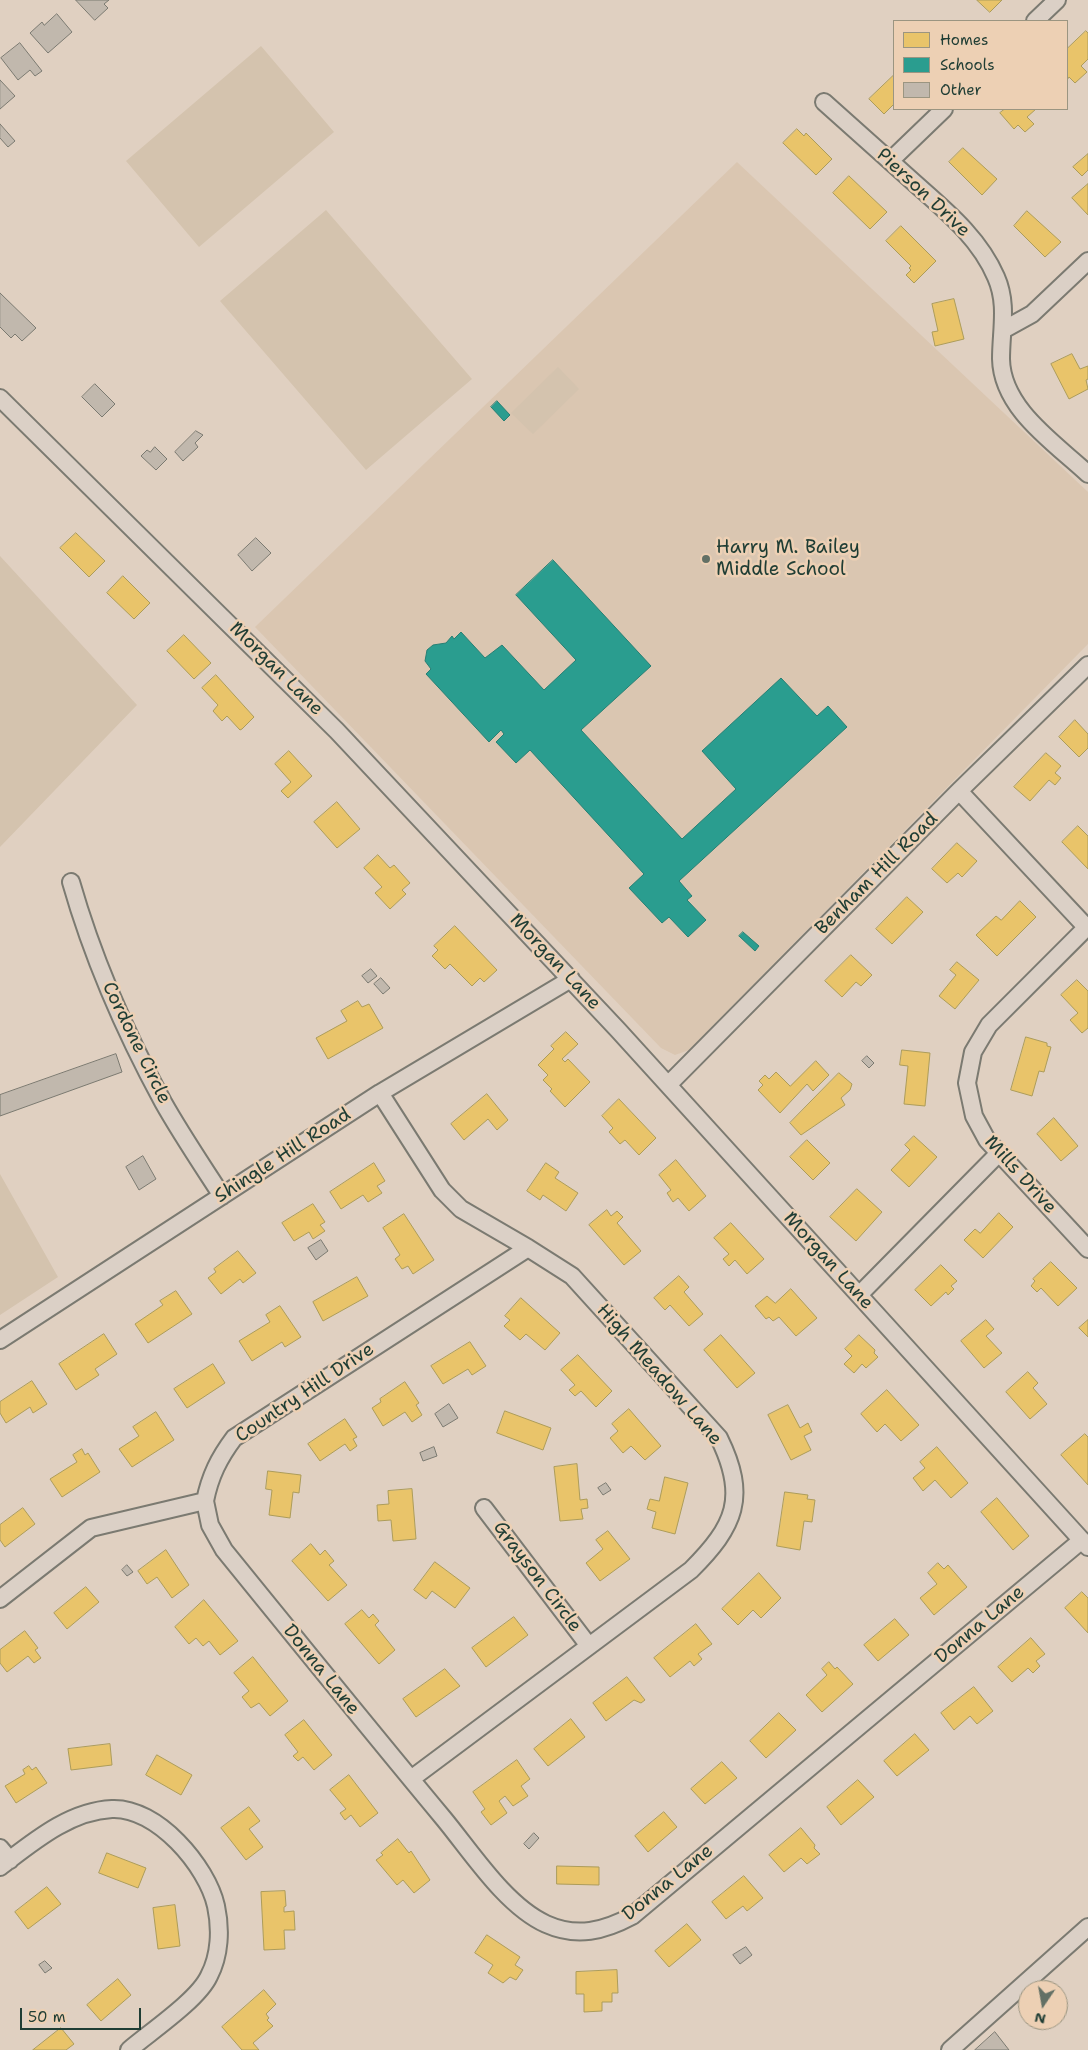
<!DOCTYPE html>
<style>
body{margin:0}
#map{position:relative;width:1088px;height:2050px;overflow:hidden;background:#e0d0c1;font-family:"Shantell Sans",sans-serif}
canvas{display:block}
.legend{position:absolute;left:893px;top:20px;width:175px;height:90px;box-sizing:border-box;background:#edd0b4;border:1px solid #9b9581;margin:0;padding:6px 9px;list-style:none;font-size:15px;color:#1f3d34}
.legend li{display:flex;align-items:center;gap:10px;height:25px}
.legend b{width:25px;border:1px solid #9b9581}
.north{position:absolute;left:1018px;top:1980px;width:50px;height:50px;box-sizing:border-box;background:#edd0b4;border:1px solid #9b9581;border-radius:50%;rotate:192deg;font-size:14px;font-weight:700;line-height:20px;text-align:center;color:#1f3d34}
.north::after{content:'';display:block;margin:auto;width:18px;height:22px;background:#637065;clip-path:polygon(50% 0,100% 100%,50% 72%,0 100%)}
.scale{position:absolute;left:20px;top:2008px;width:121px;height:22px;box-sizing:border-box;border:2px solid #1f3d34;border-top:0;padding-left:6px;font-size:15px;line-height:18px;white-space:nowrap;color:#1f3d34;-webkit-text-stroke:4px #edd0b4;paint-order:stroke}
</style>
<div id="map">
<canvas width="1088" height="2050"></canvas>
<ul class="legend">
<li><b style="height:14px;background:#e9c46a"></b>Homes</li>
<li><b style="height:14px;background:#2a9d8f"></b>Schools</li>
<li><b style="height:14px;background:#c1b8ad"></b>Other</li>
</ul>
<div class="north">N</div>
<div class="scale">50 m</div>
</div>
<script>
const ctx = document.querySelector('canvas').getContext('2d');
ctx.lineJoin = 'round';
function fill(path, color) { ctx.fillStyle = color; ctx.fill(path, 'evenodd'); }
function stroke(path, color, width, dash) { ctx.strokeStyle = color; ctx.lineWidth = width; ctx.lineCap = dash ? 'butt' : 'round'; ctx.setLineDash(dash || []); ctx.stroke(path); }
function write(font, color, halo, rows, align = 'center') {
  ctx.font = font + ' "Shantell Sans",sans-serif'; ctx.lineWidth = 5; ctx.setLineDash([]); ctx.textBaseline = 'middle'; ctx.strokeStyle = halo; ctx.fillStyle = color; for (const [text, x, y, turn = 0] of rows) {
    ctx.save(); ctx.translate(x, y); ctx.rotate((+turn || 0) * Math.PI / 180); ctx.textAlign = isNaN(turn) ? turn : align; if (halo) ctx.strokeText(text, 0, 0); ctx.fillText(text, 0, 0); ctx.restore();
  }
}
const built = new Path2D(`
 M737,162l351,330v152l-399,406 -14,5 -14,-7 -406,-421z`);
const green = new Path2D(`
 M261,46l73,86 -135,115 -73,-86z
 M326,210l146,169 -106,91 -146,-169z
 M558,367l21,22 -46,45 -22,-21z
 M0,556l137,149 -137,142z
 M0,1174l58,103 -58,38z`);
const homes = new Path2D(`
 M977,0h25l-12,12z
 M1086,31l2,2v26l-7,7 6,6 -12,11 -6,-6 -2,3v-31z
 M894,75v29l-10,10 -15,-15z
 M1005,109h31l-9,8 7,7 -9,8 -7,-7 -4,4 -14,-16z
 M797,129l7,7 2,-3 26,26 -16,16 -33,-32z
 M963,148l34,31 -15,16 -33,-33z
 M1088,154v16l-6,6 -9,-9z
 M849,176l38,36 -17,17 -37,-36z
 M1088,184v31l-16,-17z
 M1027,211l34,31 -16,15 -31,-31z
 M901,226l35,35 -22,22 -8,-8 5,-5 -2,-2 2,-2 -25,-25z
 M954,299l10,40 -29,7 -3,-14 6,-1 -6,-27z
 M1072,354l8,15 8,-3v13l-2,1 2,9 -19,10 -18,-35z
 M76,533l29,28 -16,16 -29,-29z
 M123,576l27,27 -16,16 -27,-26z
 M184,635l27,28 -17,16 -27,-28z
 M216,675l38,42 -12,12 -2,1 -13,-14 -5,5 -9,-10 5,-6 -16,-17z
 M1075,720l13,14v14l-9,9 -20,-20z
 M289,751l23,25 -24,22 -7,-7 10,-9 -16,-18z
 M1046,753l15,13 -6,7 6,5 -6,7 -6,-5 -19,21 -16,-14z
 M337,802l23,27 -23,19 -23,-26z
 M1078,826l10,10v33l-26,-27z
 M957,843l20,18 -15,16 -4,-4 -11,10 -15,-14z
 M378,855l12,13 4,-3 16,18 -8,7 4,4 -16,15 -15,-16 7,-6 -18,-19z
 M907,897l16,15 -31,32 -16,-15z
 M1020,901l16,16 -39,39 -21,-21 20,-19 5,4z
 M455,926l42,44 -13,12 -4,-4 -8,8 -22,-22 -5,5 -13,-13 6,-6 -4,-4z
 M851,955l21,20 -11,11 -5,-4 -14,15 -17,-16z
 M957,962l22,18 -24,29 -16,-13 17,-21 -6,-5z
 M1077,980l11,11v37l-6,5 -12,-13 8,-7 -17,-18z
 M358,1001l4,6 7,-3 14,24 -55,31 -12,-21 31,-17 -6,-10z
 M566,1032l12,12 -16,15 3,3 3,-3 22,23 -25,25 -15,-16 2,-2 -9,-9 5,-5 -10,-10 16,-16 -3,-3z
 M1026,1037l21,6v3l4,1 -7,25 -5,-1 -7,25 -21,-6z
 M902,1050l28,3 -5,53 -21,-2 4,-38 -8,-1z
 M816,1061l13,14 -16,16 -6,-7 -27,29 -22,-23 5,-5 -4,-4 6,-6 4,4 7,-7 14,14z
 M839,1073l13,11 -2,6 -9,8 4,7 -44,30 -11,-12z
 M487,1094l21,26 -11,10 -9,-11 -24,21 -13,-16z
 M619,1099l37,39 -17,17 -14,-15 -5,4 -11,-12 4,-4 -11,-12z
 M1054,1118l24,28 -17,15 -24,-27z
 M914,1136l23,21 -28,30 -18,-17 19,-20 -5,-5z
 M807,1140l23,23 -17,17 -23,-23z
 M676,1160l30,36 -17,15 -11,-13 -5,4 -6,-9 4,-3 -12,-15z
 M374,1163l11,18 -8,5 5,7 -14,9 -5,-7 -22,14 -11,-17z
 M546,1163l13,9 -4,6 23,15 -12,18 -23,-16 -3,5 -13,-9z
 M857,1189l25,23 -26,29 -26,-24z
 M313,1204l12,18 -5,3 5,6 -12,8 -4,-7 -15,9 -12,-18z
 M607,1210l4,6 6,-5 6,6 -6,6 24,28 -17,14 -35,-40z
 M999,1213l14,14 -30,31 -19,-18 11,-11 5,4z
 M404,1214l30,46 -21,14 -5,-8 -6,3 -7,-10 5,-4 -17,-27z
 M731,1223l33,36 -17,15 -12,-14 -6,6 -6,-7 6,-5 -15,-16z
 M238,1251l18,22 -13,10 -3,-4 -19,15 -13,-16 8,-6 -2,-3z
 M1051,1262l26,26 -19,18 -17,-18 -4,4 -6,-6 4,-5 -2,-2z
 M941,1265l16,16 -6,5 3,3 -6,6 -2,-3 -15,14 -16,-16z
 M679,1276l10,11 -5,5 19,22 -14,12 -19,-21 -5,5 -11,-12z
 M357,1277l11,19 -45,25 -10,-19z
 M791,1289l26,29 -21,18 -17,-19 -6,4 -4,-4 -3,2 -11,-13 12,-10 8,7z
 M176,1291l16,23 -44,29 -13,-19 28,-19 -3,-4z
 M521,1298l39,35 -15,17 -19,-16 -6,6 -16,-14 6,-6 -5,-4z
 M280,1306l21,31 -16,10 -3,-5 -30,19 -13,-20 31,-19 -4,-7z
 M986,1320l8,9 -8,7 16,17 -18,15 -23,-27z
 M1088,1320v17l-9,-9z
 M104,1334l13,20 -22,15 4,6 -23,15 -17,-26z
 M721,1335l34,38 -18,15 -33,-38z
 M859,1335l16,15 -1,3 4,4 -12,11 -4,-4 -8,9 -10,-9 8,-8 -7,-7z
 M470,1342l16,24 -14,9 -4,-6 -25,15 -12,-18z
 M578,1355l34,36 -16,16 -15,-16 -6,5 -6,-6 6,-5 -14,-15z
 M213,1364l12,19 -38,25 -13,-19z
 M1028,1372l10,11 -5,5 14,16 -17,15 -24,-27z
 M32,1381l15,23 -14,9 -3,-6 -24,16 -6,-10v-11z
 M405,1382l14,21 -3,2 6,10 -10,7 -7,-10 -22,14 -11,-18 9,-6 -1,-3z
 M887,1390l32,35 -18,16 -16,-17 -8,8 -16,-18z
 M788,1405l12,23 8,-5 4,9 -8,4 7,14 -20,10 -23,-45z
 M629,1409l32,37 -16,14 -14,-14 -8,7 -13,-15 8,-7 -6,-7z
 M505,1411l46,17 -8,22 -46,-17z
 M156,1412l18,28 -42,27 -13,-18 20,-13 -6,-9z
 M345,1419l12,18 -4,2 4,7 -7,5 -5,-7 -25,17 -12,-17z
 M1085,1434l3,3v48l-27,-30z
 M937,1447l31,36 -17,15 -16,-18 -12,11 -10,-13 12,-10 -5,-6z
 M82,1449l3,6 3,-2 12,19 -38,25 -12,-18 27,-17 -4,-7z
 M577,1464l3,36 7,-1 1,9 -7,1 2,10 -23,2 -6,-54z
 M268,1471l33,4 -2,18 -6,-1 -3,26 -21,-3 3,-25 -6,-1z
 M665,1477l23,6 -13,51 -23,-6 4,-16 -9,-3 3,-10 9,2z
 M412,1489l4,50 -23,2 -2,-21 -13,1 -1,-16 12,-1 -1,-13z
 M785,1492l23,3 -1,4 8,1 -3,22 -8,-1 -4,29 -23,-4z
 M997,1498l32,38 -16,14 -32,-38z
 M23,1508l12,16 -30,23 -5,-7v-15z
 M608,1531l22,28 -30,22 -14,-18 17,-14 -7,-9z
 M311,1544l9,11 5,-5 9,11 -5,4 18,20 -19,16 -36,-40z
 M166,1550l23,35 -17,13 -15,-21 -10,7 -9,-13z
 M435,1562l35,26 -15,20 -23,-17 -6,8 -12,-9z
 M938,1563l6,6 4,-4 19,22 -33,28 -14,-17 17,-14 -9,-11z
 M759,1573l22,25 -20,20 -8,-8 -15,15 -16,-16z
 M86,1587l13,15 -32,27 -13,-16z
 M1082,1592l6,6v35l-23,-25z
 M204,1600l34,41 -18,14 -11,-14 -6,5 -7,-8 -7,6 -14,-17z
 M362,1610l7,8 4,-4 6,7 -4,4 20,25 -16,14 -34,-40z
 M514,1617l14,18 -42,32 -14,-19z
 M895,1619l14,16 -31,26 -14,-16z
 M696,1624l16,20 -14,10 4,5 -8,7 -4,-5 -20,16 -16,-19z
 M25,1631l13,17 -3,2 6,8 -7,5 -6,-7 -21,16 -7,-9v-13z
 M1031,1638l14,16 -9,7 4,5 -7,7 -5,-5 -16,14 -14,-15z
 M253,1657l35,44 -18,15 -11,-13 -8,5 -9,-11 7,-6 -15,-18z
 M829,1662l6,7 2,-2 16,17 -31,28 -16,-17 21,-20 -5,-6z
 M445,1669l15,17 -44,31 -13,-18z
 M627,1677l18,23 -4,3 -7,-3 -28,21 -13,-18z
 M974,1687l19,24 -16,13 -7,-8 -16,14 -13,-17z
 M779,1713l17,17 -30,28 -16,-17z
 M571,1719l14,18 -37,29 -14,-17z
 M304,1720l28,35 -18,15 -11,-13 -5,4 -5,-5 5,-4 -13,-17z
 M915,1734l14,16 -32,26 -13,-15z
 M110,1744l2,21 -41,5 -3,-21z
 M157,1755l35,20 -11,20 -35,-20z
 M517,1760l13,19 -9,7 7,10 -15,10 -8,-10 -6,5 8,12 -16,12 -10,-13 4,-3 -12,-17z
 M722,1762l15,16 -32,26 -14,-15z
 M29,1766l3,4 4,-3 11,16 -31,20 -11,-17 20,-12 -2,-4z
 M349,1775l29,38 -18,14 -9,-12 -6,5 -5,-7 6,-4 -16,-19z
 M858,1780l16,17 -33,28 -14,-18z
 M249,1807l11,14 -11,8 14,18 -17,13 -25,-32z
 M664,1812l13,15 -29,25 -13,-16z
 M801,1828l14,17 -1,3 6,6 -13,10 -6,-6 -17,14 -15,-17z
 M398,1839l11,14 2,-2 19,29 -16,13 -11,-13 -6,5 -21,-25 7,-5 -2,-2z
 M107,1853l39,15 -8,20 -39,-15z
 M557,1866l42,1v18l-42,-1z
 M744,1876l19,22 -16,13 -4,-5 -17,13 -14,-17z
 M47,1887l14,17 -33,25 -13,-17z
 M285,1891l1,15 -2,1v5l10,-1 1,19h-11l1,19 -21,1 -3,-58z
 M175,1905l5,41 -22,3 -5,-41z
 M687,1924l14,16 -32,27 -14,-16z
 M487,1935l33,22 -5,8 8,5 -7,10 -6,-3 -7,6 -15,-10 5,-8 -18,-12z
 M617,1970l1,23h-6v9h-10v9l-18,1v-18h-8v-22z
 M118,1979l13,16 -30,26 -14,-16z
 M264,1990l12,14 -10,10 3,4 -2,2 6,6 -20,17 6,7h-17l-20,-23z
 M61,2028l13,16 -8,6h-33z`);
const schools = new Path2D(`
 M497,401l13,14 -6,6 -13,-14z
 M553,560l98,106 -70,64 101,109 54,-50 -34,-38 79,-73 36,38 11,-10 19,21 -168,154 13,15 -5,4 19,20 -18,17 -19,-20 -7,6 -33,-35 15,-14 -114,-124 -14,13 -20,-21 8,-8 -3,-4 -12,12 -63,-68 5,-5 -6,-8 2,-11 6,-5 13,-2 6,-7 2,3 7,-7 24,26 17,-13 42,45 32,-30 -60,-65z
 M743,932l16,14 -4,5 -16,-15z`);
const building = new Path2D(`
 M76,0h33l-5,4 4,4 -13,12z
 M57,14l15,18 -24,21 -18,-20 12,-11 2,3z
 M20,43l22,28 -7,5 -5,-6 -12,10 -17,-22z
 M0,80l15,16 -15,13z
 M0,124l15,17 -7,6 -8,-9z
 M0,293l36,35 -14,13 -7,-7 -4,4 -11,-11z
 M95,384l20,20 -13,13 -20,-20z
 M196,431l7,4 -8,8 3,4 -15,14 -8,-9z
 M155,447l12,12 -11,11 -15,-14 6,-6 3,2z
 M256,538l15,15 -19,18 -14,-16z
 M371,969l6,7 -9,7 -6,-7z
 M381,978l9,10 -7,6 -9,-10z
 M116,1054l6,18 -122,44v-21z
 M867,1056l7,7 -5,5 -7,-7z
 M143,1156l13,23 -17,11 -13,-23z
 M321,1240l7,11 -12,9 -8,-12z
 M449,1404l9,14 -15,9 -8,-13z
 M434,1447l3,9 -14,5 -3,-8z
 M606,1483l5,7 -8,5 -5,-7z
 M127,1565l6,7 -6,4 -5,-6z
 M534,1833l5,5 -10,11 -5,-5z
 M746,1947l6,8 -12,9 -7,-9z
 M45,1961l7,7 -7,5 -6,-8z
 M995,2032l14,18h-34z`);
const minor = new Path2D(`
 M1035,21l22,-21
 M824,102c28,25 56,50 85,76 32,29 69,57 87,99 12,27 5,53 5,82 1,50 54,84 87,115
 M890,161l54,-52
 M1003,330l29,-16 56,-53
 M0,398l337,333 281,299 470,517
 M959,791l129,138
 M71,882c22,77 54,150 92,220 18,32 39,63 59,94
 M1087,927l-98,98 -16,27 -6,31 7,33 13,24 101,109
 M668,1085l291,-294 129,-126
 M380,1093l62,97 19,19 67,39 44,28 147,162c29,59 16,88 -28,132l-280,209
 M859,1295l140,-142
 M0,1340l380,-247 191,-114
 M205,1501l5,24 14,25c73,90 146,180 220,269 28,34 62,87 102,105 31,14 58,7 86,-8l450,-376
 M484,1508l105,138
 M0,1599l91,-71 114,-27c5,-25 14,-43 29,-63l294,-190
 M0,1848l10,12
 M0,1867c33,-25 69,-56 112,-58 45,-2 95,57 104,97 5,23 4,49 -7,70 -11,24 -59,56 -80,74
 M950,2050l138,-123`);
const markers = [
 [706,559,5,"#637065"]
];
const streetNames = [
 ["Pierson Drive",923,193,43],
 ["Morgan Lane",276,669,45],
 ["Benham Hill Road",877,874,-45],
 ["Morgan Lane",555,962,47],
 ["Cordone Circle",136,1043,64],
 ["Shingle Hill Road",283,1156,-33],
 ["Mills Drive",1020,1175,48],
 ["Morgan Lane",828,1261,48],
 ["High Meadow Lane",659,1375,49],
 ["Country Hill Drive",305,1393,-34],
 ["Grayson Circle",537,1577,53],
 ["Donna Lane",980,1625,-40],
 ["Donna Lane",321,1670,51],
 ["Donna Lane",668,1883,-39]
];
const poiNames = [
 ["Harry M. Bailey",716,548],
 ["Middle School",716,570]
];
fill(built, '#dac6b1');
fill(green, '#d4c3ae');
fill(homes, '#e9c46a');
stroke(homes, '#ac9c5a', 1);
fill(schools, '#2a9d8f');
stroke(schools, '#278074', 1);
fill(building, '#c1b8ad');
stroke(building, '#7b7a71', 1);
stroke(minor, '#7b7a71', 20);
stroke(minor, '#dbd0c6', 16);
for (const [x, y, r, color] of markers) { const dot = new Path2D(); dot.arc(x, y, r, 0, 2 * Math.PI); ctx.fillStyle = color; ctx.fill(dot); stroke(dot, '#edd0b4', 2); }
write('19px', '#1f3d34', '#edd0b4', streetNames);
write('19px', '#1f3d34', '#edd0b4', poiNames, 'left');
</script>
